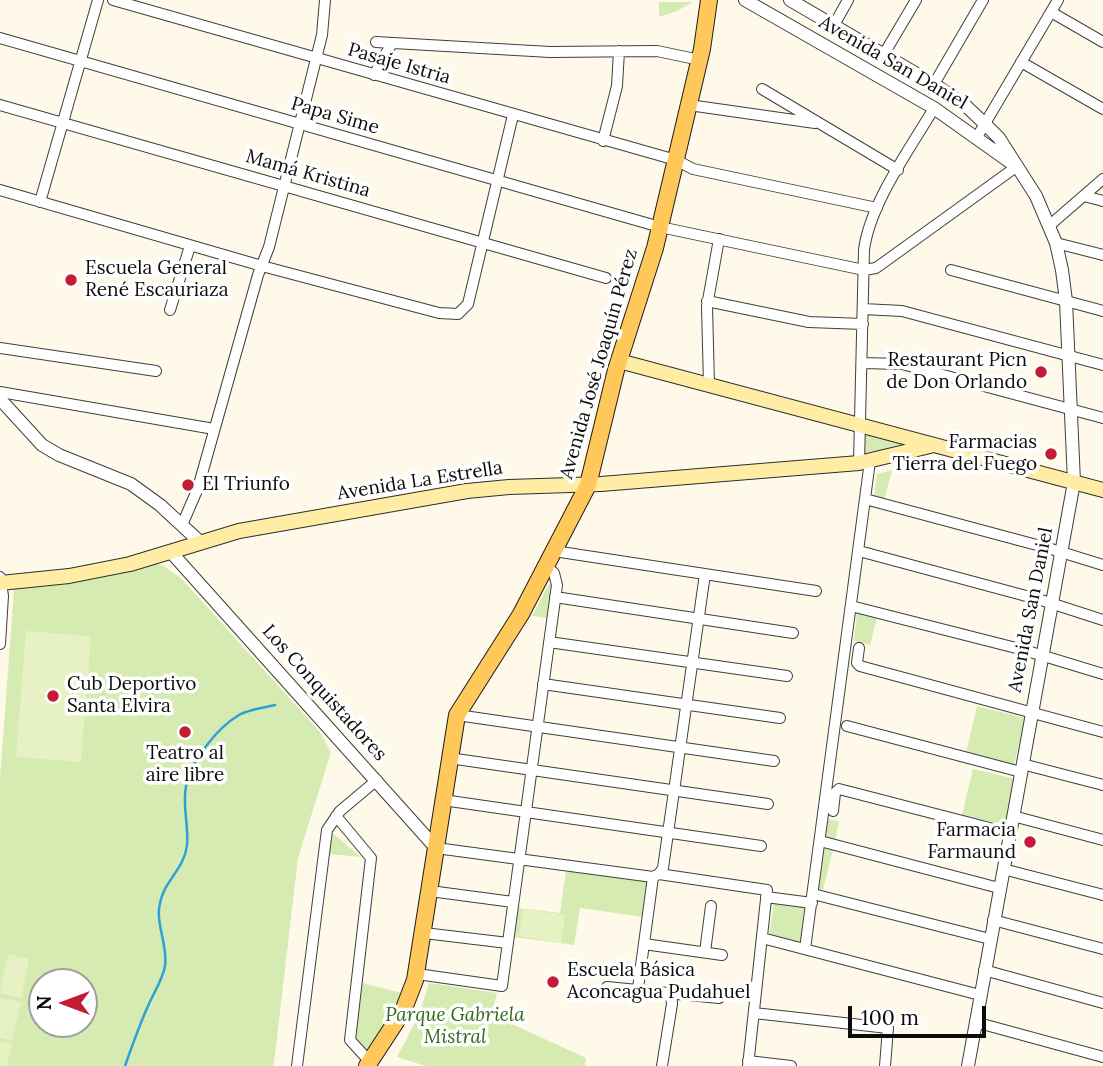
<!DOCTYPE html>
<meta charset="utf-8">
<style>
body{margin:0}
#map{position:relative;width:1103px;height:1066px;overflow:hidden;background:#fff9ea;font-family:Lora,serif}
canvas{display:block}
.north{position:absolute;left:28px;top:968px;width:70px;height:70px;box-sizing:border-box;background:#fff;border:2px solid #9e9e9e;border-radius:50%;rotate:270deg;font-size:19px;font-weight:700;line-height:28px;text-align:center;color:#0c0c0c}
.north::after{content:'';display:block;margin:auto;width:24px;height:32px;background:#c31c34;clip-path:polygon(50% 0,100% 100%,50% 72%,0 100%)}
.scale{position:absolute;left:848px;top:1006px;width:138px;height:32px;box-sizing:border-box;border:4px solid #0c0c0c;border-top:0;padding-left:9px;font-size:21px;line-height:24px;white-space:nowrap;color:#0c0c0c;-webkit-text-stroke:5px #fff;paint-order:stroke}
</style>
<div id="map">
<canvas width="1103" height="1066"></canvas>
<div class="north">N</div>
<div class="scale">100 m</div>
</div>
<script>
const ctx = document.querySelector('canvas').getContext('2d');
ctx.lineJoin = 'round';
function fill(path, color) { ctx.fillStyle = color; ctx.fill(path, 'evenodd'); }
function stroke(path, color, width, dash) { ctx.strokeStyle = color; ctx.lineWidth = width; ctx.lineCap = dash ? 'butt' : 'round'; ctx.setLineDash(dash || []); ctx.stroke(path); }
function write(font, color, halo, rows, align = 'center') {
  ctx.font = font + ' Lora,serif'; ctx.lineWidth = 7; ctx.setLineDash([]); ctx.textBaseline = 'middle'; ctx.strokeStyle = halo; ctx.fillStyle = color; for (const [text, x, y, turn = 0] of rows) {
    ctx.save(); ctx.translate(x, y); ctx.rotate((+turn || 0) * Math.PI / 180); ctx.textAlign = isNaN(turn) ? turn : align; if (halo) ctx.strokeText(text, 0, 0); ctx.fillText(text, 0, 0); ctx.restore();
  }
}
const green = new Path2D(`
 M659,2h34l-16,9 -18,6z
 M863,433l40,10 -40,14z
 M892,470l-8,31 -10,-4 3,-23z
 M153,563l11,3 17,12 139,154 11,20 -33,106 -24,205 -1,3h-273v-287l14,-190zM42,982h42v42h-42z
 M549,584l4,2 -4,32 -17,-2z
 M857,612l20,5 -7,28 -16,-4z
 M977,706l48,12 -11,47 -48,-12z
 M973,769l43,10 -10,46 -44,-10z
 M827,819l12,2 -4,20 -12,-3z
 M330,831l31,26 -33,-3z
 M823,849l10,1 -10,40 -6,-1z
 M566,870l83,11 -5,36 -64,-9 -6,37 -60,-8 4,-29 42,5z
 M774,902l30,4 -2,36 -33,-4z
 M358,982l44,11 -36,62 -15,-17z
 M429,983l68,10 -5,22 94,43 -1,8h-159l-29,-9 22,-42z`);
const pitch = new Path2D(`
 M26,631l65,5 -10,126 -65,-5z
 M523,909l42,6 -4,28 -42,-7z
 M8,954l21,5 -8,39 -21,-5z
 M0,998l21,4 -9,39 -12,-3z
 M0,1041l12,3 -5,22h-7z`);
const stream = new Path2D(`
 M125,1066c7,-20 14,-40 23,-60 5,-12 15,-27 17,-40 3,-21 -10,-43 -5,-63 4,-22 25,-35 27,-58 2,-19 -5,-39 -1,-59 5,-25 31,-58 53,-71 10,-6 25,-7 36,-10`);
const minor = new Path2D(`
 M113,0l563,160 17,9 184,39
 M1051,12l52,30
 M834,25l14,-25
 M0,38l660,189 204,43 12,-2 140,-101
 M376,42l174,10 107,-1 43,9
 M884,54l32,-54
 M1021,62l82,47
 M374,75l18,-32
 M934,84l49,-84
 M762,89l136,81
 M0,105l606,173
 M689,105l126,18
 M977,137l81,-137
 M603,141l14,-55 2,-35
 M0,190l262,76 177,47 19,1 10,-10 45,-189
 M1084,196l19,5
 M40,202l58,-202
 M1050,225l53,-46
 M1056,243l47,12
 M951,270l152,41
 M707,301l102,21 54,2
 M863,309l39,2 201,54
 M170,310l20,-64
 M0,348l156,23
 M862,363l40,1 201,54
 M709,385l-2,-79 12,-67
 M0,392l214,37
 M859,463l5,-213c6,-47 46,-101 70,-142
 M865,499l183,49 55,17
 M182,525l16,-37 60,-213 11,-28 53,-212 3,-35
 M554,551l262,40
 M859,551l182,49 62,20
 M0,577l3,19 -3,48
 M555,597l238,36
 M851,606l173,44 79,24
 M549,642l238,34
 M859,648l-2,15 3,3 243,66
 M543,684l237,34
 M457,715l317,46
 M847,726l174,46
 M449,758l319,46
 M1022,764l81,21
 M443,800l318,46
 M833,811l2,-18 4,-4 170,44
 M336,816l35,42 -21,182 20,22
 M1013,816l90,24
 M820,841l179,47
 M436,848l217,29
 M1003,869l100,26
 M659,874l108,16 -19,176
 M653,877l6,-3 4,-6 42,-294
 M430,891l83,11
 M813,894l177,45
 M766,897l46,6
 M993,920l110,29
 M424,933l84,10
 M762,938l218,57
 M644,944l78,11
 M805,949l65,-488
 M705,952l6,-46
 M984,970l119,33
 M417,974l85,12 55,-401 -3,-12 -8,-7
 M607,987l112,11
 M638,988l15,-111
 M754,1013l134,15 -3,38
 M975,1022l128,35
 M748,1061l43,5
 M297,1066l30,-236 13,-19 37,-31
 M662,1066l10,-62 -1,-12`);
const tertiary = new Path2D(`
 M745,0l189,108 76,54
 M790,0l144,84 32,22 19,18 14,14 37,58 20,47 6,27 4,31 8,181 -106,584
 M0,399l42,46 17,10 72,29 29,21 40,37
 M170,551l266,297`);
const secondary = new Path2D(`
 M619,361l484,129
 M0,583l69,-7 61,-12 109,-33 228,-40 42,-4 92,-3 258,-21 75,-18`);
const primary = new Path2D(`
 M367,1066l36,-55 12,-31 42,-265 64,-101 67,-129 28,-115 39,-122 47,-199 7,-49`);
const markers = [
 [71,280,7,"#c31c34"],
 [1041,372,7,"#c31c34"],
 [1051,454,7,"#c31c34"],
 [188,485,7,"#c31c34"],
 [53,696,7,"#c31c34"],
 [185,732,7,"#c31c34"],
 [1030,842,7,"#c31c34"],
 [553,982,7,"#c31c34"]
];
const streetNames = [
 ["Avenida San Daniel",893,63,30],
 ["Pasaje Istria",399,64,16],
 ["Papa Sime",335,116,16],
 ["Mamá Kristina",308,174,16],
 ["Avenida José Joaquín Pérez",599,364,-74],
 ["Avenida La Estrella",420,481,-9],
 ["Avenida San Daniel",1031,610,-79],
 ["Los Conquistadores",324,693,48]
];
const poiNames = [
 ["Escuela General",85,269],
 ["René Escauriaza",85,291],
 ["Restaurant Picn",1027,361,"right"],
 ["de Don Orlando",1027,383,"right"],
 ["Farmacias",1037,443,"right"],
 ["Tierra del Fuego",1037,465,"right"],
 ["El Triunfo",202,485],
 ["Cub Deportivo",67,685],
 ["Santa Elvira",67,707],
 ["Teatro al",185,754,"center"],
 ["aire libre",185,776,"center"],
 ["Farmacia",1016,831,"right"],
 ["Farmaund",1016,853,"right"],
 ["Escuela Básica",567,971],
 ["Aconcagua Pudahuel",567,993]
];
const parkNames = [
 ["Parque Gabriela",455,1016],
 ["Mistral",455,1038]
];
fill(green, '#d5ebb2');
fill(pitch, '#e6f2c4');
stroke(stream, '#2ea2d5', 2.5);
stroke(minor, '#3f3f3f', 12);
stroke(tertiary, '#3f3f3f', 14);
stroke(secondary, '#2e2e2e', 16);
stroke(primary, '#1d1d1d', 18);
stroke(minor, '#fff', 10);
stroke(tertiary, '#fff', 12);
stroke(secondary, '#ffeda5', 14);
stroke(primary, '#ffc85a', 16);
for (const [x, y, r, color] of markers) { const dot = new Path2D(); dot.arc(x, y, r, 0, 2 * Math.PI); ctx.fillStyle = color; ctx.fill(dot); stroke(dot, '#fff', 2.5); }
write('19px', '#0c0c0c', '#fff', streetNames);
write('19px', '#0c0c0c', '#fff', poiNames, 'left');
write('italic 19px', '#306719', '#fff', parkNames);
</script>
